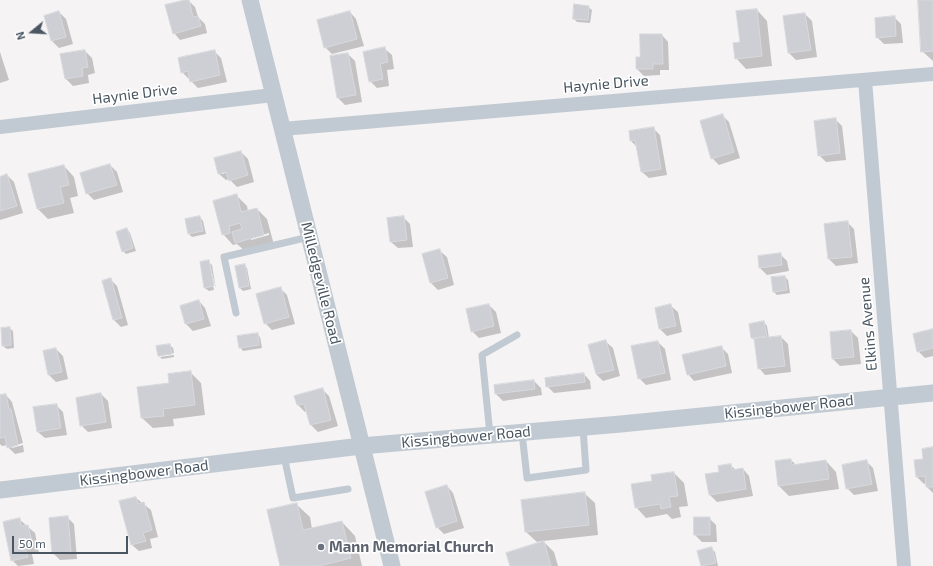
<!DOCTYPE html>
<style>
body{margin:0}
#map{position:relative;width:933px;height:566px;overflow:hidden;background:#f5f3f3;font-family:"Exo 2",sans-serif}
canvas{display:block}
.north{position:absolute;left:12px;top:12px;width:40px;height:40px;-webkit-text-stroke:3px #fff;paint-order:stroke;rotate:252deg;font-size:11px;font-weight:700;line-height:16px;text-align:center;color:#4a5661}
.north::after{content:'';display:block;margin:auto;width:14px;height:18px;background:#4a5661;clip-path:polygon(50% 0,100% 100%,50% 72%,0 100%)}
.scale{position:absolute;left:12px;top:536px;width:116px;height:18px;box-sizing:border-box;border:2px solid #4a5661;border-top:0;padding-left:5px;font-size:12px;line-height:14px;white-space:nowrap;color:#4a5661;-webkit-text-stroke:3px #fff;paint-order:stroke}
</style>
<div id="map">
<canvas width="933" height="566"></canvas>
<div class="north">N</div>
<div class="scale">50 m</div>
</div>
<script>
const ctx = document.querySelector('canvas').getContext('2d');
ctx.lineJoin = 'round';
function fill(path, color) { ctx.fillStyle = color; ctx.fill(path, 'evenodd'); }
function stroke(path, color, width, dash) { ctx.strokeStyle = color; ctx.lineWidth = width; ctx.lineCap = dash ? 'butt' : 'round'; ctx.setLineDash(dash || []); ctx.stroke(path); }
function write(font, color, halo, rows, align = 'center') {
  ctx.font = font + ' "Exo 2",sans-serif'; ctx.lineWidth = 3.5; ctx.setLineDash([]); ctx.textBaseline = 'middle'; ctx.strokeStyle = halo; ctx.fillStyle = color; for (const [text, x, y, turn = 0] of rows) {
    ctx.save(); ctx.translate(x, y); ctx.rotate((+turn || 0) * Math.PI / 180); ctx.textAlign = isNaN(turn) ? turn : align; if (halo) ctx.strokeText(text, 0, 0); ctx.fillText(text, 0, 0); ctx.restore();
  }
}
const shadow = new Path2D(`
 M188,0l7,7 3,10 7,7 2,9 -27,7 -6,-7z
 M919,0h14v61l-11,-10z
 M588,7l4,3 -2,13 -13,-1 -3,-3z
 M757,10l10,11 5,45 -26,3 -10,-11 5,-15z
 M59,12l7,7 7,25 -14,4 -7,-7 -7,-25z
 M350,12l6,7 8,27 -32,8 -7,-7z
 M805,14l7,7 5,36 -21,3 -7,-7z
 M894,17l7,7 2,19 -19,1 -7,-7z
 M662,35l6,7 1,28h-9v5l-16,1 -7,-7 4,-11z
 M385,49l7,6 2,14 -7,1 2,16 -12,2 -7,-7z
 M85,51l7,7 3,15 -7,2 1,8 -16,3 -7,-7 -4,-24z
 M214,51l7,7 6,24 -29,6 -7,-7v-2h-2l-7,-7z
 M0,52l9,28 -9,3z
 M348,54l7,7 7,41 -17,3 -7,-7z
 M722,115l7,7 11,36 -21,7 -7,-7z
 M835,119l7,7 4,34 -20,2 -7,-7z
 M653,128l7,7 7,40 -18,3 -7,-6 -5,-25 -6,-6z
 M241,152l7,7 6,23 -17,5 -8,-8 -3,1 -7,-6zM232,171l-10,3v-2z
 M110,165l7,7 6,20 -29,8 -7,-7z
 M64,166l10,11 4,19 -8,2 4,15 -26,6 -10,-10z
 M7,175l7,7 9,31 -23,7v-42z
 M236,195l11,11 1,5 9,-2 10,10 7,26 -28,7 -9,-8 -4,1 -10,-11zM269,233v2l-18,5v-2z
 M200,217l3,4 3,13 -14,3 -3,-3z
 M403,217l7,7 3,23 -15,1 -7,-6z
 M847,222l7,7 4,34 -22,3 -7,-7z
 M127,229l3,4 6,18 -10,3 -3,-3z
 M440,251l7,6 7,28 -16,5 -7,-7 -7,-28z
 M780,254l7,7 2,10 -22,4 -7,-7z
 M208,262l4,3 4,24 -6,-25h-2l6,26 -5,1 -4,-3z
 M244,265l3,3 4,21 -8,2 -3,-3z
 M785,277l3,3 2,13 -13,2 -4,-4z
 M110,279l7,7 11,39 -7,2 -7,-7z
 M280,288l7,7 8,29 -23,6 -7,-7z
 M199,301l6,7 6,18 -18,5 -7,-7z
 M489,305l7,7 5,21 -22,5 -7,-7z
 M671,306l7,6 4,20 -15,4 -7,-7z
 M764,322l3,4 2,12 12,-1 7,7 3,28 -26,3 -6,-7 -3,-27 -4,-3 -2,-13z
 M9,328l4,3 1,17 -7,1 -4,-3z
 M933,330v26l-8,2 -7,-7z
 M851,331l7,7 3,26 -21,2 -7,-7z
 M257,334l3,3 2,11 -19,3 -3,-4z
 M606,342l7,6 7,28 -17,5 -7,-7z
 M658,342l7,7 6,31 -25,5 -7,-7z
 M170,345l3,3 1,5 -14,2v2l14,-2v2l-12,2 -3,-3 -1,-10z
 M721,347l7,7 4,19 -38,8 -6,-7z
 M56,349l7,7 5,23 -12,3 -7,-7 -5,-23z
 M190,372l11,11 4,32 -32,4 1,7 -21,2 -11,-10 28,-34z
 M584,374l6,7 1,8 -37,4 -7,-7z
 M534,381l7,7 1,7 -39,6 -7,-7z
 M322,389l7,7 9,30 -20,6 -7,-7 -4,-14 -2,1 -7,-7 -2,-9z
 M101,394l7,7 4,27 -24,4 -7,-7z
 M6,395l6,7 11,41 -11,3v2l11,-3 1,7 -9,2 -7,-7v-2l-6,1 -2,-2v-48z
 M56,405l7,7 4,23 -22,3 -7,-6z
 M933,448v45l-6,-6v-4l-3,1 -7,-7 7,-17z
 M791,460l5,5 30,-4 10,11 3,17 -50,7 -10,-10 -3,-24z
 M866,461l7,7 5,23 -24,4 -7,-7z
 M730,465l6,5 7,-1 6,7 4,20 -36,6 -7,-7 10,-22z
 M674,473l10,10 4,23 -9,1 2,10 -9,2 -5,-5 -21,4 -10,-11 17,-26z
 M447,486l6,7 11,35 -20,6 -7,-7z
 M584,493l11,10 3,32 -55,6 11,11 4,14h-47l31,-24v-1l-5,1 -11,-10z
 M136,498l15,12 7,27 -8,2 2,9 -13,3 -7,-6z
 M296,504l14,13 2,12 30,-7 13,14 7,30h-81z
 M67,517l7,7 3,35 -17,1 -7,-7z
 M695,518h14l7,7 1,17h-15l-7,-7z
 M19,519l16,14 4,20 -7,1 2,10 -16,2 -6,-6z
 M711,548l4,4 3,14h-16l-4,-14z`);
const building = new Path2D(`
 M185,0h4l4,17 5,-1 3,10 -28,8 -8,-29z
 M918,0h15v51l-12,1z
 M574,4l15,2 -1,14 -15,-1z
 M757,9l5,47 -27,3 -2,-16 7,-1 -4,-31z
 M59,11l7,26 -15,4 -7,-25z
 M350,11l7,28 -33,9 -7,-28z
 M805,13l6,37 -23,3 -5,-37z
 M895,16l1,20 -20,2 -1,-20z
 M640,34h22l1,30h-10v5h-17v-12h4z
 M385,47l3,15 -8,2 3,15 -14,3 -6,-30z
 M85,50l3,17 -6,1 1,8 -18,3 -5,-25z
 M215,50l5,25 -30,7 -2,-11 -7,2 -3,-15z
 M348,53l8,42 -19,3 -7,-42z
 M723,114l11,38 -23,7 -11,-38z
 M836,118l4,35 -22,3 -4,-35z
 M654,127l7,42 -20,3 -6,-32 -5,1 -1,-10z
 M241,151l7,24 -19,6 -3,-9 -8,2 -4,-16z
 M110,164l7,21 -31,9 -6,-21z
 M64,165l5,20 -9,2 4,16 -27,6 -9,-35z
 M7,174l10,32 -17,5v-34z
 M237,194l4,18 16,-4 7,27 -29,8 -3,-11 10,-3 -2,-6 -11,3 1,7 -8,2 -9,-34z
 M200,216l3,15 -15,3 -3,-15z
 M404,216l3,24 -17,2 -3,-24z
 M848,221l4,36 -24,2 -4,-35z
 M127,228l6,20 -11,4 -6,-20z
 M440,249l8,29 -18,5 -8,-29z
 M781,253l1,12 -23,3 -1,-12z
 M209,260l5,26 -10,2 -4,-26z
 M245,264l4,22 -10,2 -4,-22z
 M785,276l2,14 -14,2 -2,-15z
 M111,278l11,40 -9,2 -11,-39z
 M281,287l8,30 -25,7 -8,-30z
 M199,300l5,19 -19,5 -5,-18z
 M489,304l5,22 -23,6 -5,-23z
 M671,304l5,22 -17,3 -4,-21z
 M764,321l3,15 -16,2 -2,-14z
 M10,327l1,18 -9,1 -1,-18z
 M933,329v19l-16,4 -4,-18z
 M851,330l3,27 -22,2 -2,-27z
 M258,333l1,12 -20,3 -2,-12z
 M781,336l4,30 -27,3 -4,-30z
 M606,340l8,30 -18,4 -8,-29z
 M658,341l7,32 -27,6 -7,-33z
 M170,344l2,10 -14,2 -2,-10z
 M722,346l4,20 -39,9 -5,-20z
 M56,348l6,24 -14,3 -5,-24z
 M191,371l4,34 -32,4 1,7 -23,2 -4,-31 32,-4 -1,-9z
 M584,373l1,9 -39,5 -1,-9z
 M534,380l1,9 -40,5 -1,-9z
 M323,388l8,32 -21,5 -6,-21 -7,1 -3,-9z
 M101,393l5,29 -26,4 -4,-28z
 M6,394l3,15h2l7,36 -11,3 -2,-11 -5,1v-43z
 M57,404l4,24 -24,4 -4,-25z
 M933,447v40h-7l-1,-11 -9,1 -2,-17 9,-1 -1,-10z
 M791,459l1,6 34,-5 3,19 -51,7 -3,-25z
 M867,460l5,24 -26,5 -4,-24z
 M731,464l1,6 11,-2 3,21 -37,6 -4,-21 14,-2 -1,-6z
 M674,472l4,24 -9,1 2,10 -10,2 -1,-5 -25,4 -4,-24 21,-3 -1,-6z
 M447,485l10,36 -21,7 -11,-36z
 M585,492l4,33 -64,7 -4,-32z
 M136,497l2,7 6,-2 8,28 -9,3 3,8 -15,4 -12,-44z
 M297,503l6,27 39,-9 9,37 -32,8h-39l-13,-56z
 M68,516l3,36 -19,2 -3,-36z
 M694,517h16v18h-16z
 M20,518l1,8 7,-1 5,21 -8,2 3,9 -17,4 -8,-39z
 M544,541l7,25h-41l-4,-13z
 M712,547l4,16 -15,3 -4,-15z`);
const service = new Path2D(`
 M236,313l-12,-56 85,-20
 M522,433l5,45 59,-8 -3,-42
 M490,435l-8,-80 35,-20
 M284,456l9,42 55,-9`);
const minor = new Path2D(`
 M865,80l39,486
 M0,127l273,-32
 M282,129l651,-55`);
const tertiary = new Path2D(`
 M250,0l142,566
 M0,490l361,-44 260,-22 312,-31`);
const markers = [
 [321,547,4,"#6b7280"]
];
const streetNames = [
 ["Haynie Drive",606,84,-5],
 ["Haynie Drive",135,94,-7],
 ["Milledgeville Road",321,283,76],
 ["Elkins Avenue",868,324,-95],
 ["Kissingbower Road",789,407,-6],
 ["Kissingbower Road",466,437,-5],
 ["Kissingbower Road",144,473,-7]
];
const worshipNames = [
 ["Mann Memorial Church",329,547]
];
fill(shadow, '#0003');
fill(building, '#cdcfd5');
stroke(building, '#d7d9de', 1);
stroke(service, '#c1cad2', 7);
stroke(minor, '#c1cad2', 14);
stroke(tertiary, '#c1cad2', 17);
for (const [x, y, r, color] of markers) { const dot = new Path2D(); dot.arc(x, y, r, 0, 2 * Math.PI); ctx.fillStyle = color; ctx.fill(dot); stroke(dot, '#fff', 1.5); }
write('15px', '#4a5661', '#fff', streetNames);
write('bold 15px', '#5b616d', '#fff', worshipNames, 'left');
</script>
